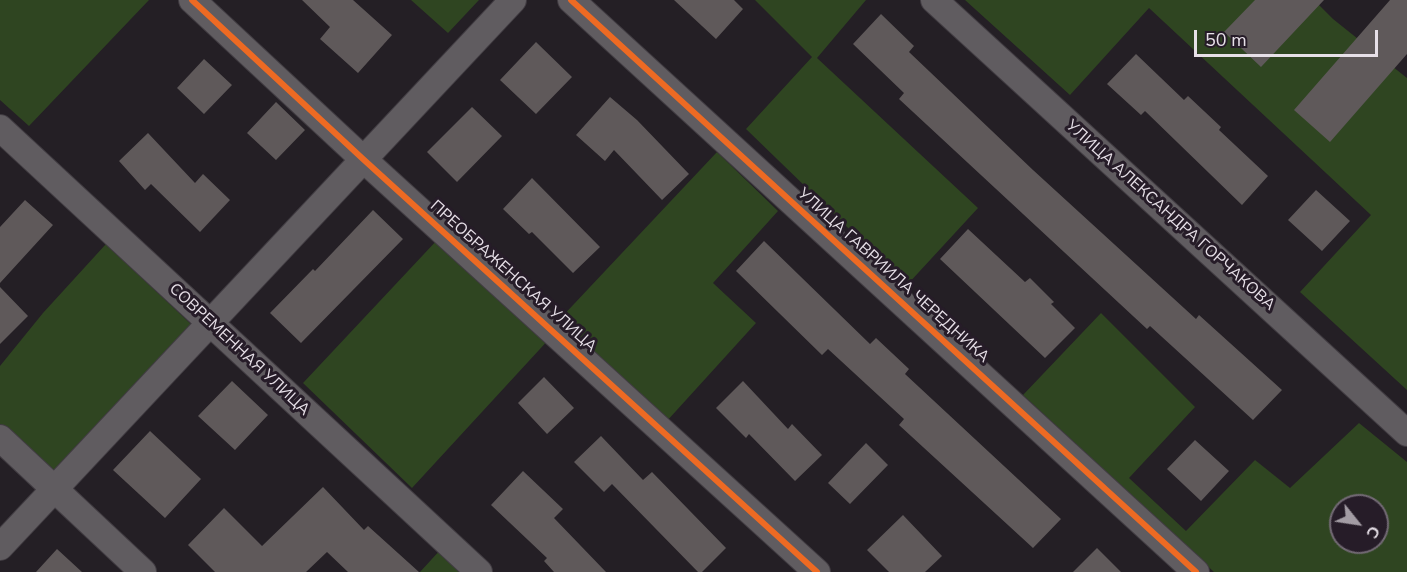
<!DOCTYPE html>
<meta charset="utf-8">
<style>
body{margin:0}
#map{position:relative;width:1407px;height:572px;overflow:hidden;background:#241f25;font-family:"Nunito Sans",sans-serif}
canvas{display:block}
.north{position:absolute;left:1329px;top:494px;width:60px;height:60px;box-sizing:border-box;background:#261c28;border:2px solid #736a75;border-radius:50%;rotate:120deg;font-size:16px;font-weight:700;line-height:24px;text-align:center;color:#e7e0e8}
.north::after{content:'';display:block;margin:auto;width:21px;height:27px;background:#a39ca4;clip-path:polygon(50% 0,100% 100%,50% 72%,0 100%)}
.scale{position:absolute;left:1194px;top:30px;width:184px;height:27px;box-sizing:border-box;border:3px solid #e7e0e8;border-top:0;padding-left:8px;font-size:18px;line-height:21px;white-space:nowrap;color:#e7e0e8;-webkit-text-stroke:4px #261c28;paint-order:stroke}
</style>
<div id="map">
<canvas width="1407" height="572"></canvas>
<div class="north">С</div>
<div class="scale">50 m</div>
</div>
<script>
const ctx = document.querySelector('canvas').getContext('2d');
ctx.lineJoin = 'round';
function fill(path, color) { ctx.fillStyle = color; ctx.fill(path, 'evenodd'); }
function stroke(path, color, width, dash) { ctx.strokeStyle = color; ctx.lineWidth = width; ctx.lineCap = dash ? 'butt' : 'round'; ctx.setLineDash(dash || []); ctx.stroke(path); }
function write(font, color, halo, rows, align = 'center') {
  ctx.font = font + ' "Nunito Sans",sans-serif'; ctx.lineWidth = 6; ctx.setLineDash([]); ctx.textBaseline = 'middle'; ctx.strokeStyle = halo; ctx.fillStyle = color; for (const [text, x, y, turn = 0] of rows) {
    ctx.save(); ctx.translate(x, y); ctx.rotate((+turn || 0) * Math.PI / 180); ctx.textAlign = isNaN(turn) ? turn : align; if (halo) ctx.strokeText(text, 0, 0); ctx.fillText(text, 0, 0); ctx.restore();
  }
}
const green = new Path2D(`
 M0,0h149l-120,126 -29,-26z
 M411,0h68l-31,33z
 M755,0h111l-49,58 161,150 -71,77 -161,-156 66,-72z
 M965,0h349l19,19 74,59v312l-107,-98 71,-77 -222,-207 -79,87z
 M717,152l61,59 -65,72 43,40 -90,99 -108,-101z
 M439,238l112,99 -139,151 -109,-105z
 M106,244l89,84 -142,150 -53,-54v-58l43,-53z
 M1101,313l94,94 -66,71 57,53 69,-71 35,28 69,-65 48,39v110h-193l-191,-177zM1341,506h36v36h-36z
 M442,548l26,24h-48z`);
const building = new Path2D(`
 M302,0h51l39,35 -34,38 -38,-34 10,-12z
 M674,0h60l9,9 -27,30z
 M1255,0h69l-63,67 -37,-35z
 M1390,0h17v54l-77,88 -36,-32z
 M881,14l33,32 -5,6 124,118 163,149 3,-4 83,75 -29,30 -103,-94 -3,3 -248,-230 5,-6 -51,-49z
 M536,42l36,35 -36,37 -36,-34z
 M1136,54l48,46 4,-4 33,31 -2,3 49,46 -26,29 -97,-94 -4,4 -34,-31z
 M204,59l28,26 -28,29 -27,-26z
 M610,97l27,23 52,54 -27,26 -48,-50 -9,11 -29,-26z
 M276,102l29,28 -29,30 -29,-27z
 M472,107l30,29 -45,46 -30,-30z
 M148,133l47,50 8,-9 27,26 -30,32 -49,-48 -6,6 -26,-29z
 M532,178l68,69 -27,26 -41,-41 -3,2 -26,-25z
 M1316,190l34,31 -28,30 -34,-31z
 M25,200l28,25 -53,58v-56z
 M373,210l30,29 -102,104 -31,-30 43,-44 2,2z
 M968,229l57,53 5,-4 24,24 -3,2 24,24 -30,30 -105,-99z
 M764,241l106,103 6,-6 33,31 -4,5 156,145 -28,29 -134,-123 5,-6 -76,-70 -6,6 -86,-84z
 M0,287l28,29 -28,28z
 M544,377l30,31 -27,26 -29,-31z
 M232,381l36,34 -33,35 -37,-34z
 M743,381l45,48 4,-5 30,31 -27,26 -46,-47 -3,4 -30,-30z
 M150,431l51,48 -36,39 -52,-48z
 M601,436l42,44 9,-8 74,76 -24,24h-4l-86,-88 -8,8 -30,-30z
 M1195,440l34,31 -28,30 -34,-32z
 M866,443l22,22 -38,39 -22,-21z
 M523,471l40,38 -9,9 52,54h-52l-10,-11 3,-3 -56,-53z
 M323,487l41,43 4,-4 51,46h-71l-21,-20 -21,20h-91l-27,-27 36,-37 38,38z
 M903,515l39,41 -17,16h-36l-22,-22z
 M1097,548l24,24h-48z
 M57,549l25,23h-46z`);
const street = new Path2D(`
 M192,0l171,159 454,413
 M571,0l625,572
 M934,0l473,433
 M0,128l479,444
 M0,438l143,134
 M0,547l513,-547`);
const cycleway = new Path2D(`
 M192,0l171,159 454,413
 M571,0l625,572`);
const streetNames = [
 ["УЛИЦА АЛЕКСАНДРА ГОРЧАКОВА",1170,216,42],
 ["УЛИЦА ГАВРИИЛА ЧЕРЕДНИКА",893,276,42],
 ["ПРЕОБРАЖЕНСКАЯ УЛИЦА",513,277,42],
 ["СОВРЕМЕННАЯ УЛИЦА",239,350,43]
];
fill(green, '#2f4521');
fill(building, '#5f595a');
stroke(street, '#413c42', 28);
stroke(street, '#605c60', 26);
stroke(cycleway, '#ed6a23', 6);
write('16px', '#e7e0e8', '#261c28', streetNames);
</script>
